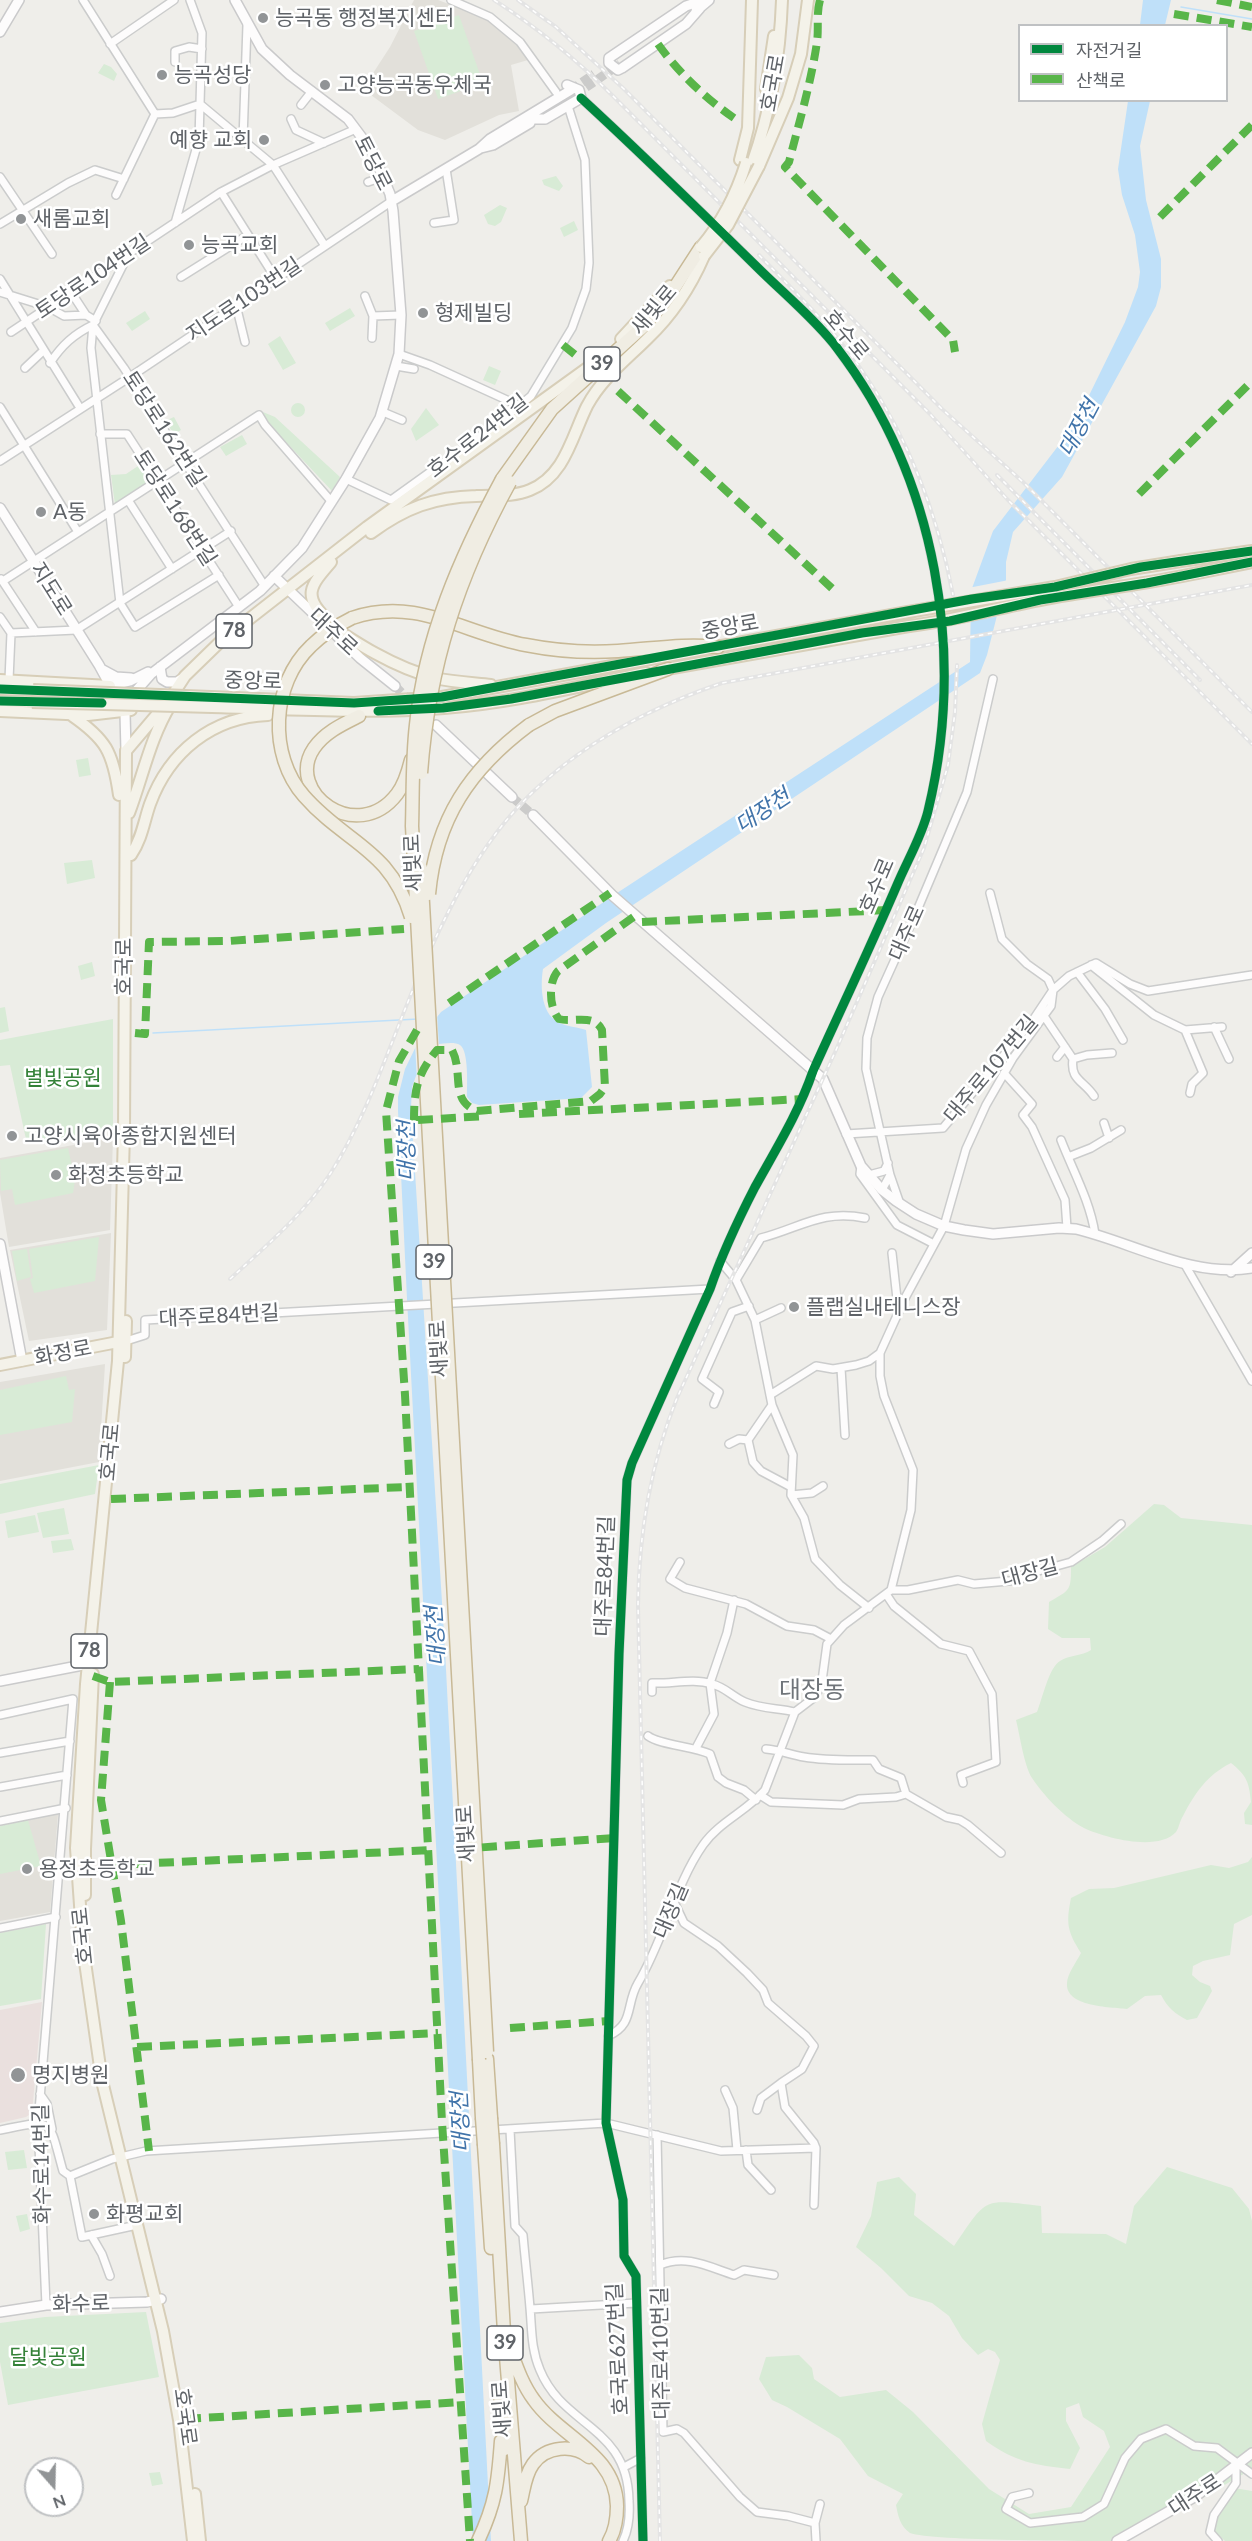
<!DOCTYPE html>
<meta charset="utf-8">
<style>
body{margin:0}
#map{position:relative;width:1252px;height:2541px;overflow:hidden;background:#efeeea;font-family:Lato,"Noto Sans KR",sans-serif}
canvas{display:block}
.legend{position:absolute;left:1018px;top:24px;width:210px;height:78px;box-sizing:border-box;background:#fff;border:2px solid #bfc1c3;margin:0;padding:8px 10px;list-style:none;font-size:18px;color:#5f6368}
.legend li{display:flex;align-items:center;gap:12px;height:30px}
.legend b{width:30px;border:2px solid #bfc1c3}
.north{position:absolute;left:24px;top:2457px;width:60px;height:60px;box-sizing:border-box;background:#fff;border:2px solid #bfc1c3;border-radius:50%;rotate:160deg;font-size:16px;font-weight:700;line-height:24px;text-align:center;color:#5f6368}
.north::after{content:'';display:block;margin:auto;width:21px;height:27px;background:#919496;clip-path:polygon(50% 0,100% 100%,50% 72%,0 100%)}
</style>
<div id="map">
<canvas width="1252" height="2541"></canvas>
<ul class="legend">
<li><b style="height:8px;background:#00873e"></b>자전거길</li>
<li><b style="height:8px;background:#58b549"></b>산책로</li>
</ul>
<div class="north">N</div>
</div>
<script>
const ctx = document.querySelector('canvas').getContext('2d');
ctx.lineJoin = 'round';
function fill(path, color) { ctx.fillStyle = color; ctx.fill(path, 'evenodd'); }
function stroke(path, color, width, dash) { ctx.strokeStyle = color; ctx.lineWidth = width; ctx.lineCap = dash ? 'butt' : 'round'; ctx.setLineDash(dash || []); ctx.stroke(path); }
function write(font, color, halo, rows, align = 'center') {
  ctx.font = font + ' Lato,"Noto Sans KR",sans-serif'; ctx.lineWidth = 5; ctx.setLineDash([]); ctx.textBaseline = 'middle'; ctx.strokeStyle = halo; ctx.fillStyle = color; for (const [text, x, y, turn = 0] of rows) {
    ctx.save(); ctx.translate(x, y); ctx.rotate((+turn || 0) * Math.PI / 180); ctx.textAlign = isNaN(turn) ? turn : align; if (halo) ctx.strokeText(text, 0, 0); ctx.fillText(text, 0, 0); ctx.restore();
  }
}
const education = new Path2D(`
 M414,0h24l51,19 28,25 11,16 -17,5 8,46 -20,4 -54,25 -27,-10 -47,-35 -5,-11 24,-37z
 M113,1138l-3,92 -101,17 -9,-54v-35z
 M111,1233l-4,97 -78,11 -19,-91z
 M105,1364l-6,98 -99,19v-99z
 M58,1814l-8,98 -50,9v-95z`);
const medical = new Path2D(`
 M42,2002l-10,111 -6,4 -26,6v-113z`);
const green = new Path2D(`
 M459,15l24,68 -45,16 -24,-68z
 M104,64l7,3 6,7 -3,7 -16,-8z
 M556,176l7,10 -4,5 -15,-6 -2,-5z
 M500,205l7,3 -6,14 -6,4 -7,-2 -4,-9z
 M574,221l4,9 -14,7 -4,-9z
 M350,308l5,8 -25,15 -5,-8z
 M145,311l5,8 -18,12 -6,-8z
 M280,336l16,27 -13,7 -15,-26z
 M489,366l12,5 -6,14 -12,-5z
 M291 410a7 7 0 1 1 14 0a7 7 0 1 1-14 0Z
 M426,408l13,17 -23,16 -5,-12z
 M263,412l12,5 65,60 -8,14 -64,-68z
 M174,417l7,13 -7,4 -9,-13z
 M242,435l5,9 -21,12 -6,-9z
 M141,464l10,17 -36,24 -4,-30 15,-1z
 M88,758l3,17 -12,2 -3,-17z
 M92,860l3,18 -28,6 -3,-21z
 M92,962l3,14 -14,4 -3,-14z
 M5,1007l4,24 -9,2v-25z
 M113,1019v112l-86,13 -17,-79 -10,1v-26z
 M68,1148l7,32 -2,13 -58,12 -3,-16 -11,2 -1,-31z
 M99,1237l-4,44 -61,12 -4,-14 3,-1 -4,-29z
 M27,1249l4,28 -14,4 -5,-30z
 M66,1376l3,14 6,-1 -3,33 -72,13v-45z
 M99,1465l-4,29 -95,20v-30z
 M1154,1504l10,1 17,13 71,7v300l-7,-1 -1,-11 7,-11c-2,-20 -4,-26 -20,-39 -24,12 -36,30 -48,53 -3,4 -4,12 -7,16 -18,20 -71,6 -92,-4 -19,-10 -41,-33 -52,-50 -8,-13 -12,-42 -16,-58l21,-8c5,-12 12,-45 23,-51 9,-6 22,-5 31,-11l-1,-12h-28l-14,-9 1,-27c21,-12 22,-11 22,-35l34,-20z
 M64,1508l5,26 -26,4 -6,-25z
 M35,1515l4,17 -31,6 -3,-17z
 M71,1539l3,11 -21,3 -2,-12z
 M28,1820l13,46 -41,8v-48z
 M1252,1857v58l-18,9 -4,31 -27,6 -10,5 -1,9 8,7 10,4 2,5 -15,27 -10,2c-13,-7 -19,-12 -26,-25l-16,1 -18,13c-17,-2 -62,-2 -60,-26 0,-9 10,-22 14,-30 -14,-22 -15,-30 -10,-55l18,-9 25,-1 97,-23 18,3 19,-6z
 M46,1924l-5,75 -41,7v-73z
 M24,2150l3,18 -19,2 -3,-18z
 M1167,2167l65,21 17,21 3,12v248l-115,67 -14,5c-35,0 -191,0 -213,-8 -10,-7 -12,-17 -14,-28l7,-11 -35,-18 -28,-37 -53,-32 -15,-7 -13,-21 7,-22 33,-2 13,13 2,11 26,18 46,-7 27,22 76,77 40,25 42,-7 39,-60 -6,-16 -21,-14 -4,-14 -13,5v13l14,27 -10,21c-35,-4 -55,-7 -84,-28l-4,-17 18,-64 -5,-8 -7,-3 -10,6 -16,-17 -13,-22 -17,-13 -23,-7 -28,-28 -25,-21 15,-31 6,-34 22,-5 17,17 -2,21 40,31c34,-49 27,-47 87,-40l1,27 64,1 20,10 8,-38z
 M27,2214l3,15 -10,3 -4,-16z
 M146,2312l13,65 -151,28 -8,-43v-39l45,-6z
 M160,2472l3,12 -11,2 -3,-13z
 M1228,2487l24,4v50h-27l-14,-13z`);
const water = new Path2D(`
 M1143,0h28l-6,25h-25z
 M1128,101h22l-10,45 6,54 15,59v28l-5,19 -94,171 -49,55 -7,30v18l-19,75 -7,18 -374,250 -63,46c-3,18 -2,48 19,55 8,3 15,3 24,6l6,57 -11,11 -102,7 -7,-2 -5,-6c0,-11 2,-46 -7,-52 -6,-4 -17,-1 -24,-1l-20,32 -4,11 -1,21 34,542 43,835 3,56h-18l-66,-1242 -9,-188v-14l7,-28 14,-29 22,-28 176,-119 353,-231 1,-71 22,-60 82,-107 50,-102 13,-35 2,-15 -5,-37 -13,-40 -4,-26z`);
const pier = new Path2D(`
 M1009,580l-9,36 -33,6 1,-34z
 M437,1013l2,34 -14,17 -8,17 -2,-39z`);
const stream = new Path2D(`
 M1181,7l71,12
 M153,1033l265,-14`);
const secondaryTunnel = new Path2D(`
 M571,90l23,-16
 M575,95l45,-31
 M395,686l17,17
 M512,797l21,18`);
const street = new Path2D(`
 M83,0l72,114 -39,81
 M451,0l39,17 30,25 36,50
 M110,44l64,-44
 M175,62v-11l14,-4 13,2
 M581,98c60,55 118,112 176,169 24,24 60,54 80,81 100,131 129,305 91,463 -6,25 -21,50 -31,74 -27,63 -56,124 -84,186 -14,41 -37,78 -58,116 -17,33 -33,67 -45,102l-78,174 -5,17 -8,174 -13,469 17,77 1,56 12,20 7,265
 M301,105l11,-14
 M155,114l18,-1 27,-9 2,-71 -12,-33
 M291,119l5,11 28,13
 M243,139l4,-114
 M0,177l52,77
 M368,182l15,-5
 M221,192l55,87
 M175,223l24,-84 1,-35 73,61 52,81
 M434,223l20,-3 -8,-51
 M0,224l68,-41 27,-13 29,9
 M129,253l-36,72 -2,23 29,255 15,24 84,-52
 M181,277l67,-42
 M0,279l80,129
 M0,292l48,15 16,9 22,-1
 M71,292l15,23 10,6
 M365,296l8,20
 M236,305l9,37
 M93,325l31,43 140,217
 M11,332l210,-140 52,-27 83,-36
 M372,338l1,-22 28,-1
 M399,354l31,11 90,41
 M50,363c12,-18 24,-29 43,-38
 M396,366l18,3
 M25,368l18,-17
 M0,407l78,125
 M383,412l19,8
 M100,434h27l112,173
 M0,461l130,-84 262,-176
 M346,479l45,21 110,-79 30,-25 41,-68 14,-39 3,-26 -4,-103 -17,-54
 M128,500l44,69
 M1,579l35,53
 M3,581l256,-166 6,10 66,76
 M0,617l11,16 -2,47
 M11,633l65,-3 155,-99
 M1091,965l63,50 31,15 37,-3
 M1077,972l28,37 18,31
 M1044,1016l29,43c-3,21 10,21 21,37
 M1214,1027l15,32
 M1185,1030l18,43 -11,11 -2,9
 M1057,1057l8,-10
 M1073,1059l14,-4 25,-2
 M1004,1073l28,31 -9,11 9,12 33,73 2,28
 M1104,1123l5,15
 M846,1134l97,-6 90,-108 20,-30 16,-14 27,-13 34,21 18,7 104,-16
 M1061,1140c12,31 29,61 34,94
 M1068,1157l23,-9 30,-18
 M861,1166l-1,8 37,51 37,19
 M869,1175l15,-4 4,-8
 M890,1175l10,29
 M882,1190l8,-15 -24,-106 1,-31 11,-41 38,-84 51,-121 26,-113
 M892,1253l6,55
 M720,1261l16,19 19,40 17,85 21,50 -2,40 13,23 11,41 25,26 29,23
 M1184,1263l68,118
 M736,1280l25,-42c39,-10 61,-29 104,-20
 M755,1320l26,-12
 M126,1341l19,-6v-15l565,-31
 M841,1368l4,67
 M770,1395l46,-29 17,3 23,-4 13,-4 11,-8
 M714,1404l5,-12 -17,-13 30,-67 17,-6
 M772,1405l-24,35 5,22 8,9 30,16
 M729,1444l10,-5 9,1
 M791,1495l21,-2 11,-7
 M680,1562l-10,17 15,9 61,16 41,22 27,4 17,9
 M891,1590h17l50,-10 16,4 46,-4 4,-5 47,-13 31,-21 19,-17
 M886,1594l8,12 47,38 28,7 23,43 4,68 -35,13 2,8
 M652,1692v-9c20,1 41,-5 60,1 13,3 21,13 33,18 17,7 33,6 50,10
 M0,1715l73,-16 -35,424 8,182
 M648,1736c12,9 44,10 62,18l8,23 8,6 18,7 12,10
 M696,1748l18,-34 -4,-31 17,-50 7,-33
 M766,1749c14,1 25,6 38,8 23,4 46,3 69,3l6,9 22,9 5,16 40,23 14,3 8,5 33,28
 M0,1753l70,-12
 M0,1787l67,-12
 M760,1795l11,7 72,3 16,-6 37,-2 10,-3
 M0,1821l66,-13
 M675,1904l9,19 34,23 29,27 16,17 5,13 38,33 8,10 -12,23 -21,14 4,24 29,36 2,5 -2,57
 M0,1928l56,-11
 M608,2036c27,-12 17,-31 30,-53 26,-43 37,-98 65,-138 16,-23 44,-34 62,-55l30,-78 21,-16 6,-15 5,-37 17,-19 47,-35 20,-80 2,-40 -29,-74 -4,-20v-23l25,-55 39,-72 22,-77 20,-44 27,-47 38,-52 2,-16 -5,-11 -21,-15 -25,-25 -12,-46
 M725,2090l8,18 4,42
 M40,2094l7,10 5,25
 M757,2110l4,-12 20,-15
 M0,2130c55,-11 48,-13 63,41l7,5 42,-17 34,-8 460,-28 115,28 95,-3
 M510,2130l5,96 8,9c2,24 5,48 7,73 2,22 1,41 10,62 23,57 88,56 89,131 1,14 0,27 -6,40
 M657,2135l6,297 14,-3 7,4 56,64 17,15 31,4 27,7 1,18
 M746,2150l2,15 23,25
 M70,2176l12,61 55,-12
 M91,2235l11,19 8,22
 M660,2265c26,-11 49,2 74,10l10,-5 30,5
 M531,2309l105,-6
 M624,2467l17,-9
 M1029,2493l-17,4 -6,12 24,14 53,-6 21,-13 21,-46 16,-19 25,-10 28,17 23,2 35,26
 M815,2523l5,-19
 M1218,2541l-8,-9 4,-17 22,-32v-16`);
const secondary = new Path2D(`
 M698,2l-12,4 -77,52v5l9,7 4,-2 64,-44 14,-16
 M696,11l13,-11
 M0,32l19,-32
 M536,119h9l36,-21 -2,-8 -12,-5
 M481,148l12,-3 37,-22
 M392,201l87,-52 11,-10 81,-49
 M0,508l99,157 19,35 7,13 1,38
 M274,576l86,82 35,28
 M160,667l2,12 5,3h10l6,-4
 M103,670l13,7 15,1
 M110,686l20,-5 18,-9
 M133,699l3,-8 15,-17 109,-83 42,-43 44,-69 34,-61 19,-64 2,-39 -8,-104 -3,-17 -18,-43 -24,-32 -58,-44 -28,-26 -27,-49
 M436,725l76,72
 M533,815l79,80 211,184 38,87 21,24 14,11 20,13 28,12 20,4 29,4 66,-6 17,1c58,14 116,49 176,39
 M0,1244l22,117
 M1231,1272l21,-19
 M0,1681l93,-18
 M0,2312l46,-7 101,-3 14,-3
 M1117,2541l79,-45 56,-43`);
const primary = new Path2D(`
 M766,89l8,-53
 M740,160l8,-32 4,-128
 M752,164c19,-54 28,-107 30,-164
 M759,166l29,-68 13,-44 7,-54
 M621,339l49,-53
 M371,533c34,-25 63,-36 105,-37 18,-1 37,1 54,-6 35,-14 42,-54 57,-84 15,-28 39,-46 61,-68 24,-23 43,-52 56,-82
 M1181,561l71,-10
 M1198,573l54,-11
 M319,618c36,24 73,49 116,60 18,4 38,5 56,7
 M328,620c-27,-24 -17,-35 3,-58
 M661,670l248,-44
 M0,680l110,6
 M0,689l33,1
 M211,697l143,6 88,-6 466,-85
 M0,701l32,1
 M212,707c77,2 154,7 232,1 68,-5 135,-22 202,-35
 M0,711l88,4 43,-5
 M71,715c35,24 42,37 48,80
 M129,813c14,-37 21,-75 42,-109
 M131,855c11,-16 13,-34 19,-51 19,-52 62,-87 118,-89
 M125,1357l1,-36
 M0,1365l123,-24
 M85,1895v-46l8,-175
 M195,2494l5,47
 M193,2541l-14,-121 -16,-89 -61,-250 -19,-133 -7,-100 10,-164 32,-323 6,-229 2,-381 44,-52 15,-23 36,-35 146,-114 237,-171`);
const highway = new Path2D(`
 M502,479l50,-70 93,-84 21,-24 35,-54
 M352,618c65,-22 113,16 174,27 30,6 61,8 92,6 34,-2 66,-8 100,-4
 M359,716c-16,8 -34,16 -45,32 -30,44 43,98 83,46 7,-9 11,-22 14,-34
 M529,725l26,-14 113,-42
 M487,2059l4,59
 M479,2060l3,58
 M493,2144l11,188 17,209
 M484,2145l7,103
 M509,2346c7,19 13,38 25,54 27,38 82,53 83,106 0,12 -2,25 -8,35
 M500,2394l5,55
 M521,2501c3,-12 4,-26 12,-37 13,-18 40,-20 56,-7
 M478,2541c18,-38 20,-59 23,-100`);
const rail = new Path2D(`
 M494,0c44,28 83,60 120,97l316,317 77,85 245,245
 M518,0l38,27 68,62 318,320 81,73 229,230
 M759,255c37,38 77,76 106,120 45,66 73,142 88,220
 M997,475l203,205
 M230,1279c36,-33 73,-64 100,-105 41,-64 62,-138 93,-208 18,-41 38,-83 64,-120 55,-81 144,-132 235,-163l530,-98
 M660,2541l-22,-936c1,-72 12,-140 39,-207l159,-348 88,-202 24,-83 7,-53 2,-47`);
const primaryBridge = new Path2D(`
 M701,247c22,-26 35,-52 45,-84
 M704,256l24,-31 31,-59
 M908,612l147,-25 76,-18 50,-8
 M909,626c45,-5 87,-18 131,-26 53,-10 106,-16 158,-27
 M33,690l178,7
 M32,702l180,5`);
const highwayBridge = new Path2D(`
 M352,618c-14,7 -29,16 -41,28 -40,38 -43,109 -7,150 42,48 86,52 107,121
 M421,773c8,-108 37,-196 89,-291
 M421,868l66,1184
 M429,894c7,-75 41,-125 100,-169
 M479,2060l-67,-1234c1,-33 0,-67 4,-101 9,-88 44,-168 86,-246
 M482,2118l2,27
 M491,2118l2,26`);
const quiet = new Path2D(`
 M820,0c-4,14 -1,28 -3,42 -6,41 -18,81 -28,120l-4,5 168,173 2,12
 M1217,0l35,7
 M1174,14l78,13
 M658,44c20,28 47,54 76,74
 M1160,217l92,-92
 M563,345l15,12
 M618,391l218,201
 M1139,494l113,-113
 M642,922l245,-12
 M449,1003l161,-110
 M417,1030l-18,31 -13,50 19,284 37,727 28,419
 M135,1033l10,1 4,-92 80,-1 175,-12
 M519,1114l284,-15
 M418,1120l68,-4
 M414,1121c0,-31 3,-47 23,-71h15c12,23 -3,50 25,61l114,-10 9,-7 5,-7 -3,-57c-8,-17 -28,-7 -43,-11 -10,-11 -11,-37 -1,-48l77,-55
 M111,1499l297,-12
 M93,1676l17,6 309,-13
 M110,1682l-9,118 20,121 28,230
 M459,1849l155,-11
 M113,1865l319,-15
 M510,2028l99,-7
 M137,2047l301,-14
 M186,2419l275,-17`);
const cycleway = new Path2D(`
 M581,98c60,55 118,112 176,169 24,24 60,54 80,81 100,131 129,305 91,463 -6,25 -21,50 -31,74 -27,63 -56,124 -84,186 -14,41 -37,78 -58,116 -17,33 -33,67 -45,102l-78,174 -5,17 -8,174 -13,469 17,77 1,56 12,20 7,265
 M0,689l354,14 88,-6 530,-98 83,-12 86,-20 111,-16
 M0,701l102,2
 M378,711l65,-3 68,-9 351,-66 88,-12 90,-21 107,-17 105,-21`);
const markers = [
 [263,18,6,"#919496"],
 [162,75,6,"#919496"],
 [325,85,6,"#919496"],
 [264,140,6,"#919496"],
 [21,219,6,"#919496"],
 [189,245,6,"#919496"],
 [423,313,6,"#919496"],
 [41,512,6,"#919496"],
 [12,1136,6,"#919496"],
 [56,1175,6,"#919496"],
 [794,1307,6,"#919496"],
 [27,1869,6,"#919496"],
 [18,2075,8,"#919496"],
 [94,2214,6,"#919496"]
];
const shields = [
 [602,364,36],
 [234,631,36],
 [434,1262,36],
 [89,1651,36],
 [505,2343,36]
];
const shieldNames = [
 ["39",602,364],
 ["78",234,631],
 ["39",434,1262],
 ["78",89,1651],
 ["39",505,2343]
];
const poiNames = [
 ["능곡동 행정복지센터",275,18],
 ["능곡성당",174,75],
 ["고양능곡동우체국",337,85],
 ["예향 교회",252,140,"right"],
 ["새롬교회",33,219],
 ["능곡교회",201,245],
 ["형제빌딩",435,313],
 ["A동",53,512],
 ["고양시육아종합지원센터",24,1136],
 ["화정초등학교",68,1175],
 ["플랩실내테니스장",806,1307],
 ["용정초등학교",39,1869],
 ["명지병원",32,2075],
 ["화평교회",106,2214]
];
const streetNames = [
 ["호국로",773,83,-80],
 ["토당로",373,163,63],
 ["토당로104번길",93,277,-34],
 ["지도로103번길",244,300,-34],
 ["새빛로",654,310,-50],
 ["호수로",846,335,50],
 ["토당로162번길",164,429,57],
 ["호수로24번길",478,436,-38],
 ["토당로168번길",175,508,57],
 ["지도로",51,589,58],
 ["중앙로",730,627,-10],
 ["대주로",333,632,43],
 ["중앙로",253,681,2],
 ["새빛로",413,863,-92],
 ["호수로",877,886,-67],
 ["대주로",907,933,-66],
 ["호국로",124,967,-90],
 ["대주로107번길",991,1069,-50],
 ["대주로84번길",219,1316,-3],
 ["새빛로",439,1349,-93],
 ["화정로",63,1353,-11],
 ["호국로",110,1452,-85],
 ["대장길",1030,1573,-15],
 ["대주로84번길",605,1576,-88],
 ["새빛로",466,1834,-93],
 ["대장길",671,1911,-67],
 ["호국로",83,1936,-96],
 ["화수로14번길",42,2164,-91],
 ["화수로",81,2304,-2],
 ["호국로627번길",618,2349,-93],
 ["대주로410번길",661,2353,-91],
 ["새빛로",502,2409,-94],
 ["호국로",185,2417,82],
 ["대주로",1195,2495,-33]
];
const parkNames = [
 ["별빛공원",63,1078],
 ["달빛공원",48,2357]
];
const waterNames = [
 ["대장천",1079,428,-62],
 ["대장천",763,811,-34],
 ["대장천",407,1151,-91],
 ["대장천",436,1636,-94],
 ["대장천",461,2122,-93]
];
const quarterNames = [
 ["대장동",812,1690]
];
fill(education, '#e2e0da');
fill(medical, '#eae0de');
fill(green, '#d8ebd6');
fill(water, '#bfe0f9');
fill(pier, '#efeeea');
stroke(stream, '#bfe0f9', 1.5);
stroke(secondaryTunnel, '#cbcbca', 9, [9, 4.5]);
stroke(street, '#cbcccc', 10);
stroke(secondary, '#cacacb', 12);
stroke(primary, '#d7ceb8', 14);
stroke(highway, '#c8b996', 15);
stroke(street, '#fdfcfc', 7);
stroke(secondary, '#fdfcfc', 9);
stroke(primary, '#f4f2e9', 10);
stroke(highway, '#f0ede3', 12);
stroke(rail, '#e4e4e4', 4);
stroke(rail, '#fff', 1.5, [4.5]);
stroke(primaryBridge, '#d7ceb8', 14, []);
stroke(highwayBridge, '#c8b996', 15, []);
stroke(primaryBridge, '#f4f2e9', 10);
stroke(highwayBridge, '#f0ede3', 12);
stroke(quiet, '#58b549', 8, [15, 8]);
stroke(cycleway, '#00873e', 9);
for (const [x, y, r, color] of markers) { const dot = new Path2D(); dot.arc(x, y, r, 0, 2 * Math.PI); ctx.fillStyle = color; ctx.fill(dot); stroke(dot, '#fff', 2); }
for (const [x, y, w] of shields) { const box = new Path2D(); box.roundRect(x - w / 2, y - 17, w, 34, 4.5); ctx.fillStyle = '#fff'; ctx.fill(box); stroke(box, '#5f6368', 1.5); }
write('bold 20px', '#5f6368', null, shieldNames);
write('21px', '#5f6368', '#fff', poiNames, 'left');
write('21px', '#5f6368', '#fff', streetNames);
write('21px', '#348238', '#fff', parkNames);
write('italic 22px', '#4174aa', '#fff', waterNames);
write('24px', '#70757a', '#fff', quarterNames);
</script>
